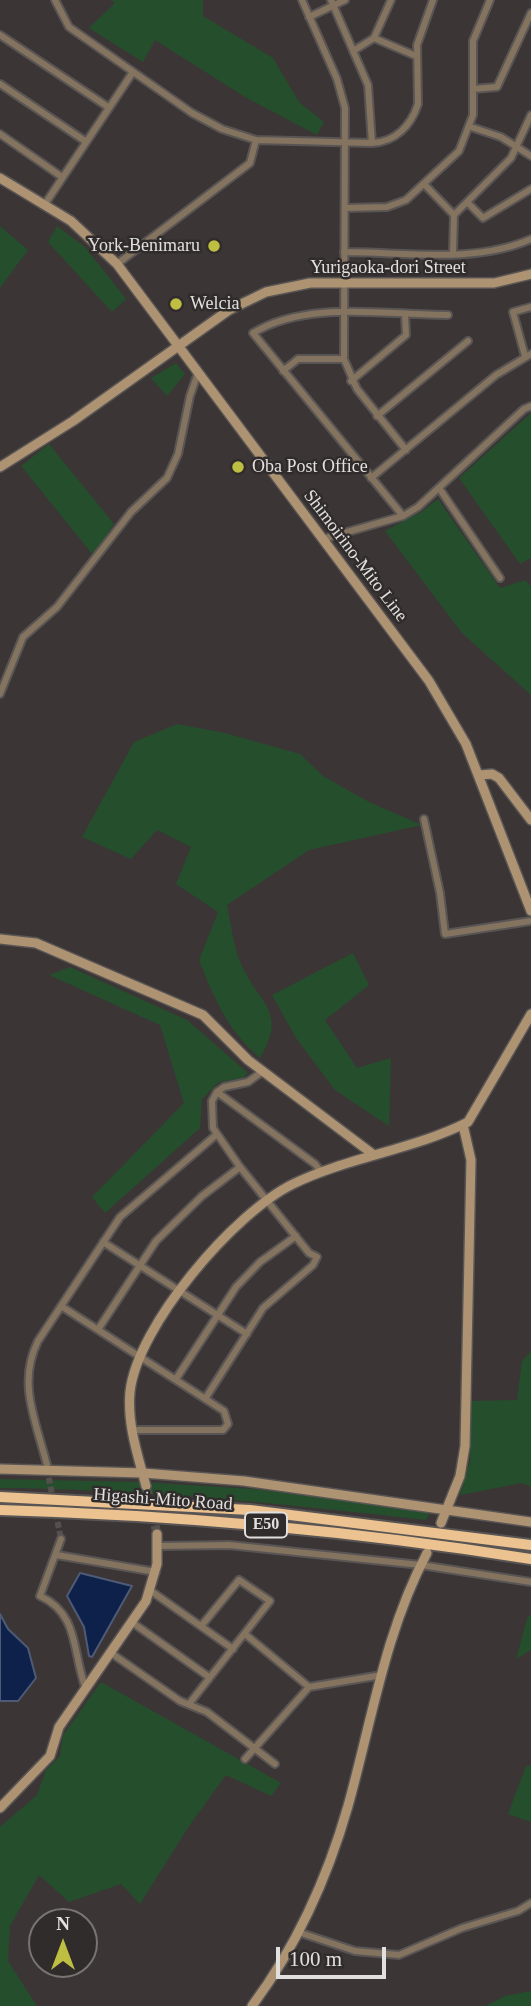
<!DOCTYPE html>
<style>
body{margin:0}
#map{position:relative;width:531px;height:2006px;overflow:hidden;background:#3b3635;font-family:"Times New Roman",serif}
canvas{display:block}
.north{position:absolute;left:28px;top:1908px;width:70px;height:70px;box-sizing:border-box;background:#302c2b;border:2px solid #777473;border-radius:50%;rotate:0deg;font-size:19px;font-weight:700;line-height:28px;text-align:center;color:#e2e0df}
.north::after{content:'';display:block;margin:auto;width:24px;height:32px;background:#bebf42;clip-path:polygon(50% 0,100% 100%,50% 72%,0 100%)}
.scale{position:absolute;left:276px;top:1947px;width:110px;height:32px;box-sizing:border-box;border:4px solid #e2e0df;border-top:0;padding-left:9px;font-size:21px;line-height:24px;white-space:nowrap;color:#e2e0df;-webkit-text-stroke:5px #302c2b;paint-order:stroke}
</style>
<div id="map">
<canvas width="531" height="2006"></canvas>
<div class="north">N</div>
<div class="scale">100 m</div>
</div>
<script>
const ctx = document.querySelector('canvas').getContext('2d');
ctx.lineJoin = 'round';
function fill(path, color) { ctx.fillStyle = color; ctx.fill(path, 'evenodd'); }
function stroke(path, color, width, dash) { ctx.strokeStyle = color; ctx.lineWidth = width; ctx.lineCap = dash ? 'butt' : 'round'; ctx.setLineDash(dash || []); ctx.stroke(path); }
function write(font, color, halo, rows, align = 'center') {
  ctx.font = font + ' "Times New Roman",serif'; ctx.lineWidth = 5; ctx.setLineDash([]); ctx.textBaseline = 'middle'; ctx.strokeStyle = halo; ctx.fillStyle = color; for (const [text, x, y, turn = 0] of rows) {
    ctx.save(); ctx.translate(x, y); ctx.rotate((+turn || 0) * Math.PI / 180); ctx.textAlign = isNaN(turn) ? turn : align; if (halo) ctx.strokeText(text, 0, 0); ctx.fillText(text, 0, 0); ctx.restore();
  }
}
const green = new Path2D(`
 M111,0h92v16l70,42 26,44 25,20 -7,13 -72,-38 -90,-57 -12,22 -54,-34 26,-25z
 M0,226l28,24 -28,38z
 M57,226l28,21 41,52 -14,13 -64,-70z
 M176,363l9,11 -18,22 -16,-18z
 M531,413v145l-11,6 -61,-86z
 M49,444l65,80 -21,31 -72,-89z
 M438,499l62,89 25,-8 6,6v109l-69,-62 -77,-102 36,-19z
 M177,724l48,9 75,21 23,22 46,26 53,23 -113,25 -82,55c4,18 6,38 12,54 16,43 51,50 21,99 -32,-27 -46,-60 -61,-98l19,-48 -42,-28 15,-37 -34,-17 -26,29 -49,-22 52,-95z
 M353,953l16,32 -44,35 32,48 34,-10 -2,68 -54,-36 -39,-52 -24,-43z
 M70,967l117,53 61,53 -5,5 -24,4 -17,17 -2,29 -95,85 -13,-16 92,-94 -24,-78 -111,-50z
 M531,1351v136l-9,-4 -62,12 10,-34 1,-60 46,-1 5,-39z
 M0,1479l142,3 111,7 178,22 -5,9c-142,-16 -283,-31 -426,-32z
 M528,1616h3v34l-15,9z
 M101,1682l180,101 -10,13 -45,-21 -37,51 -49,78 -19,-20 -52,18 -30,-27 -29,51 -2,35 29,45h-37v-179l37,-32 9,-25 14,-14 3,-21z
 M531,1765v57l-23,-8 18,-48z
 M531,1991v15h-45l19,-10z`);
const water = new Path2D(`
 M80,1573l52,13 -40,71 -3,-1 -5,-29 -17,-31z
 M0,1614l8,15 20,19 8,30 -18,23h-18z`);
const streetTunnel = new Path2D(`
 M47,1469l14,70`);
const secondaryTunnel = new Path2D(`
 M146,1486l11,48`);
const street = new Path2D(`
 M55,0l14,27 123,86 30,16 34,11 116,3c23,-1 39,-17 46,-39l-1,-59 16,-45
 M302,0l35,79 8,29 -1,251 13,30 49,61
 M331,0l37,85 4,58
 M309,17l36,-17
 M0,35l108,72
 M374,38l42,18
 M353,51l21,-13 17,-38
 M0,84l85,57
 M473,89l24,-2 34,-74
 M471,127l30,10 30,19
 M0,134l62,43
 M425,185l29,30 -1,38
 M468,203l15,15 48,-29
 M45,204l88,-132
 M345,208l42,-1 19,-7 53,-49 14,-36v-74l17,-41
 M454,215l57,-57 20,-43
 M344,252c60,0 131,12 187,-13
 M117,264l133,-101 6,-23
 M525,356l-12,-44 18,-5
 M283,371l15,-12h46
 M351,381l55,-46 -1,-20
 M377,416l91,-75
 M371,478l125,-103 35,-21
 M439,488l61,90
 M403,516l-150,-183c54,-33 133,-18 195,-18
 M323,539l80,-23 15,-9 106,-98 7,-3
 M0,694l23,-57 34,-30 74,-95 36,-34 11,-24 12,-58 8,-23
 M424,819l16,74 5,41 86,-13
 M217,1092l98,72 7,9
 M103,1242l144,92
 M61,1306l163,105 4,13 -5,6h-91
 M99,1328l57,-87 46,-45 38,-29
 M176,1379l60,-92 24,-25 36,-26
 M205,1399l58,-91 50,-43 4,-8 -8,-4 -69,-86 -27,-39 -1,-27 5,-9 7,-5 24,-5 15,-11
 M47,1465c-11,-44 -30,-82 -9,-124l82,-124 96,-82
 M61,1539l-21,57c40,18 32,58 46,93
 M158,1546l71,-1 192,20 110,17
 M57,1555l99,17
 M151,1591l82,58
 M133,1623l76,54
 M245,1634l64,53 73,-12
 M111,1653l69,48 27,11 68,52
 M189,1704l81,-103 -31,-21 -37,45
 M245,1759l64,-72
 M298,1932l57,19 44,4 63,-27 56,-17 13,-8`);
const secondary = new Path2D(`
 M0,178l71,43 46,43 312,417 37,63 65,167
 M0,467l73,-46 156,-111 37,-18 44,-9h184l37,-9
 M479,775l13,-1 7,4 32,42
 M0,939l36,4 167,72 45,45 126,95
 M0,1469l143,4 101,8 287,41
 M146,1486c-8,-30 -19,-62 -16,-94 7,-66 104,-179 163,-208 55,-27 120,-34 175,-62l63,-108
 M441,1523l19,-47 5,-30 6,-286 -8,-35
 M0,1808l50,-52 9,-29 87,-126 11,-37v-30
 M252,2006c44,-59 76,-130 96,-200 24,-86 37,-174 79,-253`);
const highway = new Path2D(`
 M0,1497l250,13 281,35
 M0,1510c178,5 355,21 531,49`);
const markers = [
 [214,246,7,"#bebf42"],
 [176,304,7,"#bebf42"],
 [238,467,7,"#bebf42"]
];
const shields = [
 [266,1525,42]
];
const shieldNames = [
 ["E50",266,1525]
];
const poiNames = [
 ["York-Benimaru",200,246,"right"],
 ["Welcia",190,304],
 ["Oba Post Office",252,467]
];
const streetNames = [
 ["Yurigaoka-dori Street",388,268],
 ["Shimoirino-Mito Line",355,556,53],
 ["Higashi-Mito Road",163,1500,4]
];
fill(green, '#254e2c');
fill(water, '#0e214a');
stroke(water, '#4e5a77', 2);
stroke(streetTunnel, '#54504e', 6, [6, 3]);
stroke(secondaryTunnel, '#54504e', 9, [9, 4.5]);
stroke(street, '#595554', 10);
stroke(secondary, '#595554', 12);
stroke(highway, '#595554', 14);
stroke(street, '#83735f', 6);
stroke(secondary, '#ae9373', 9);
stroke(highway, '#ecc390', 10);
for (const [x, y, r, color] of markers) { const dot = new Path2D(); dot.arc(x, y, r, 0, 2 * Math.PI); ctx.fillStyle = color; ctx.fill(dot); stroke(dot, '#302c2b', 2.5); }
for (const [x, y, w] of shields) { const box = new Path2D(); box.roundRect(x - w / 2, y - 12.5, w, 25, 5); ctx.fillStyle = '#302c2b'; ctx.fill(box); stroke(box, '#e2e0df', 2); }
write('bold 16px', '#e2e0df', null, shieldNames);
write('18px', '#e2e0df', '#302c2b', poiNames, 'left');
write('18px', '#e2e0df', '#302c2b', streetNames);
</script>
